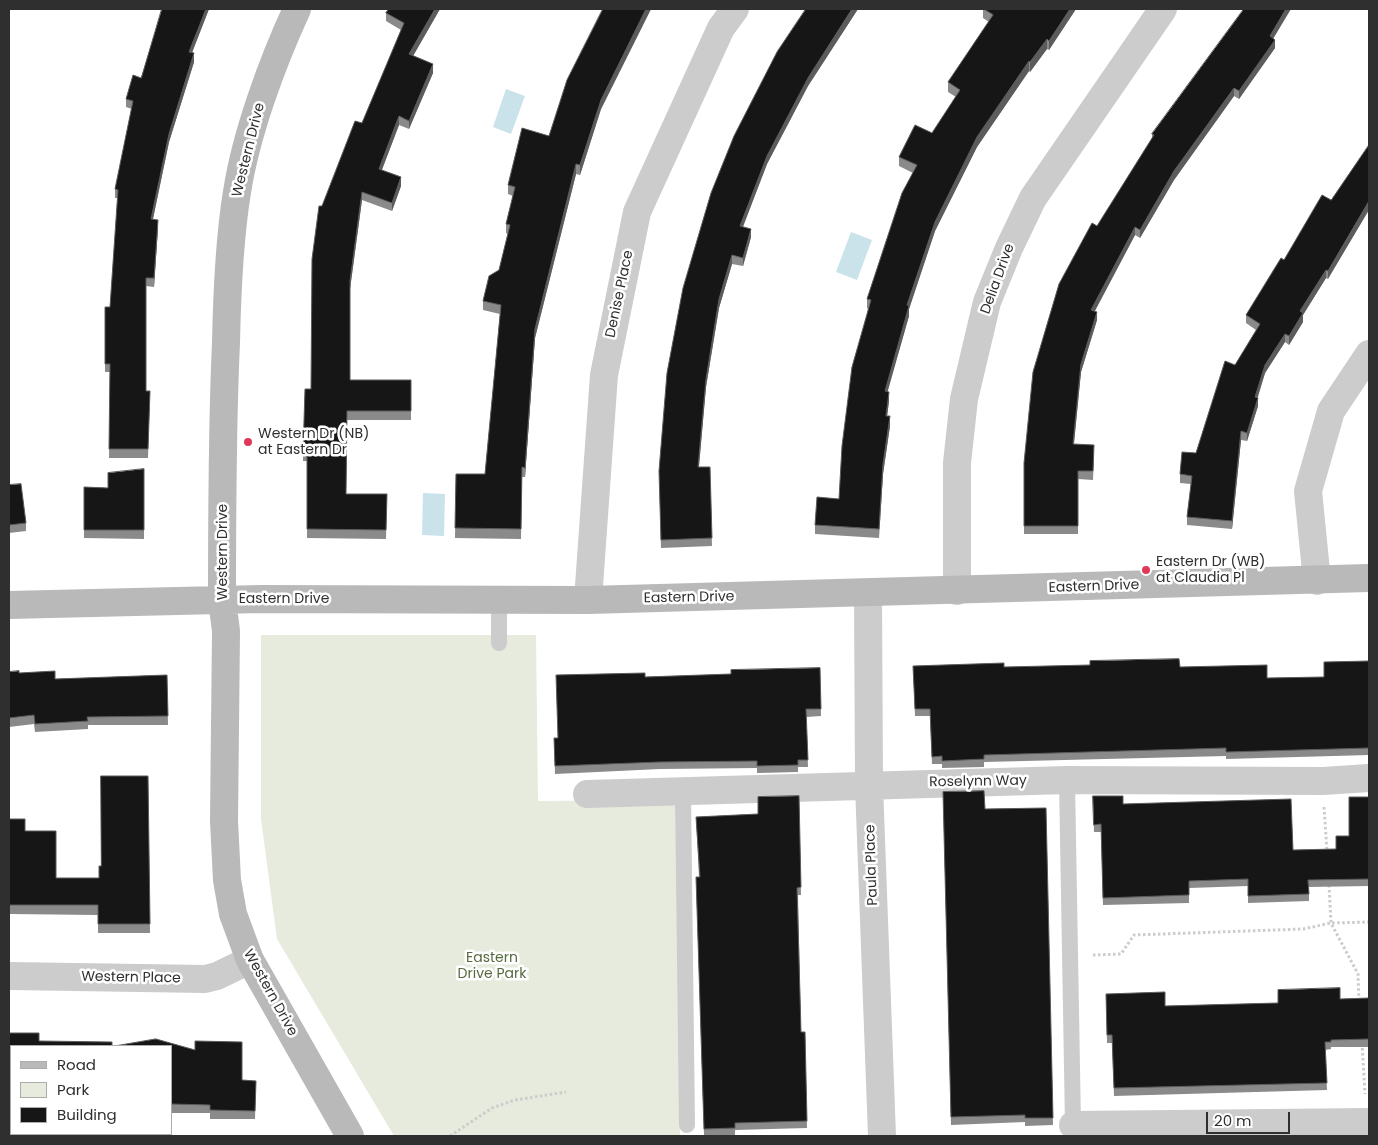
<!DOCTYPE html>
<style>
body{margin:0}
#map{position:relative;width:1378px;height:1145px;overflow:hidden;background:#fff;font-family:Poppins,sans-serif}
canvas{display:block}
.frame{position:absolute;inset:0;border:10px solid #2f2f2f;pointer-events:none}
.legend{position:absolute;left:10px;top:1045px;width:162px;height:90px;box-sizing:border-box;background:#fff;border:1px solid #acacac;margin:0;padding:6px 9px;list-style:none;font-size:15px;color:#2f2f2f}
.legend li{display:flex;align-items:center;gap:10px;height:25px}
.legend b{width:25px;border:1px solid #acacac}
.scale{position:absolute;left:1206px;top:1112px;width:84px;height:22px;box-sizing:border-box;border:2px solid #2f2f2f;border-top:0;padding-left:6px;font-size:15px;line-height:18px;white-space:nowrap;color:#2f2f2f;-webkit-text-stroke:4px #fff;paint-order:stroke}
</style>
<div id="map">
<canvas width="1378" height="1145"></canvas>
<div class="frame"></div>
<ul class="legend">
<li><b style="height:6px;background:#b9b9b9"></b>Road</li>
<li><b style="height:14px;background:#e7ebdd"></b>Park</li>
<li><b style="height:14px;background:#161616"></b>Building</li>
</ul>
<div class="scale">20 m</div>
</div>
<script>
const ctx = document.querySelector('canvas').getContext('2d');
ctx.lineJoin = 'round';
function fill(path, color) { ctx.fillStyle = color; ctx.fill(path, 'evenodd'); }
function stroke(path, color, width, dash) { ctx.strokeStyle = color; ctx.lineWidth = width; ctx.lineCap = dash ? 'butt' : 'round'; ctx.setLineDash(dash || []); ctx.stroke(path); }
function write(font, color, halo, rows, align = 'center') {
  ctx.font = font + ' Poppins,sans-serif'; ctx.lineWidth = 5; ctx.setLineDash([]); ctx.textBaseline = 'middle'; ctx.strokeStyle = halo; ctx.fillStyle = color; for (const [text, x, y, turn = 0] of rows) {
    ctx.save(); ctx.translate(x, y); ctx.rotate((+turn || 0) * Math.PI / 180); ctx.textAlign = isNaN(turn) ? turn : align; if (halo) ctx.strokeText(text, 0, 0); ctx.fillText(text, 0, 0); ctx.restore();
  }
}
const green = new Path2D(`
 M261,635h275l2,166 138,-1 4,336h-286l-117,-197 -16,-120z`);
const water = new Path2D(`
 M506,89l19,7 -14,38 -18,-7z
 M851,232l21,8 -15,40 -21,-8z
 M423,493l22,1 -1,42 -22,-1z`);
const path = new Path2D(`
 M1324,807l3,44
 M1329,885l2,38 27,51 1,28
 M1093,955l28,-1 13,-19 169,-6 28,-6 38,-1
 M1362,1043l3,51
 M450,1136l42,-28 23,-8 51,-8`);
const lane = new Path2D(`
 M499,601v42
 M1067,780l6,345
 M683,792l4,333`);
const street = new Path2D(`
 M1317,581l-9,-90 23,-80 38,-57
 M957,591v-128l7,-64 23,-97 22,-54 24,-50 130,-189
 M868,593l1,192 13,351
 M588,600l16,-225 33,-163 84,-184 14,-19
 M587,794l480,-14 256,1 46,-3
 M9,976l196,3 12,-3 33,-16
 M1073,1125l296,-3`);
const secondary = new Path2D(`
 M297,9c-25,54 -51,125 -60,183 -8,49 -10,101 -11,151 -4,85 -4,171 -4,257l4,31 -2,190 3,59 6,34 17,46 100,176
 M9,605l252,-6 327,1 781,-22`);
const wall = new Path2D(`
 M209,9l-17,44 2,9 -25,80 -16,77 5,9 -4,59 -8,-1v105h4l-2,67h-39l1,-86h-5v-65h5l8,-109h-3v-9l17,-80 -6,-2v-8l15,-21z
 M389,9h51l-27,47 20,17 -24,56 -10,-4 -17,45 19,16 -9,25 -30,-11 -12,89v91h61v40h-64l-1,74h41l-1,45 -79,-1v-77h-4l2,-72h6l11,-183 40,-83 39,-93 -15,-9v-8z
 M603,9h48l-50,100 -21,66 -4,-1 -41,164 -10,139h-3l-1,62 -66,-1 1,-64h29l15,-160 -17,-4v-9l16,-31 9,-36 -2,-1v-9l7,-28 -5,-2v-9l41,-49z
 M806,9h52l-50,77 -41,78 -24,63 8,10 -8,29 -11,-2 -13,44 -13,79 -7,80h11l2,79 -51,2 -2,-77z
 M983,9h93l-27,41 -2,-1 -17,23 -1,-1 -52,76 -42,84 -26,78v7l-22,75 2,10 -2,15 3,10 -7,48 -4,64 -64,-4v-9l24,-26 29,-190 -1,-1v-9l46,-126 -14,-7v-9l33,-24 24,-36 -8,-5v-10l41,-60 -6,-4z
 M1273,39l2,9 -36,51 -5,-3 -60,84 -34,58 -5,-3 -40,76 2,9 -16,52 -7,72 20,10 -1,26 -15,-1v55h-54v-71l73,-237 55,-88v-4z
 M1331,200l-3,79 -2,-1 -23,37v7l-14,23 -4,-3 -20,31 -7,24v9l-11,35 -6,-1 -9,89 -45,-4v-8l4,-33 -11,-1v-9l16,-21 39,-88 21,-35 -10,-7v-8l38,-55z
 M144,469v70l-60,-1v-51l24,1z
 M9,485l17,38v8l-17,2z
 M1369,661v94l-143,4v-3l-242,6v5l-42,1v-4h-10l-2,-48h-15l-2,-50 91,1h176l87,11 57,-1z
 M820,668l1,48 -15,1 2,50h-10v5l-41,1v-5l-97,1 -105,5 -1,-36h4l87,-61 86,-3z
 M9,672l10,1 36,6 112,-4 1,50h-80v4l-53,3 -1,-8 -25,3z
 M148,776l2,157h-52v-18l-89,-1v-95l16,12 31,47h43z
 M943,792l42,17 61,-1 7,317 -28,1v-4l-74,3z
 M799,796l2,99h-3l3,137h4l2,96 -72,2v5l-31,1 -8,-259h3l-3,-60 62,-3z
 M1093,796l30,8 170,46 43,-1 13,-13 20,-39v89l-60,1v14l-61,2v-17l-59,2v15l-86,2 -2,-73h-7z
 M1106,994l59,12 113,-3 62,-4 29,-1v49h-38v2l-6,1 2,40 -213,6 -2,-53h-5z
 M9,1033l30,8 -28,5v61h-2z
 M171,1046l71,34 14,1 -1,38h-45v-6h-39z`);
const shadedWall = new Path2D(`
 M206,9h3l-20,51v-8z
 M435,9h5l-31,54v-9z
 M646,9h5l-50,100 -21,66v-10l21,-65z
 M852,9h6l-50,77 -41,78 -27,70v-8l27,-70 41,-78z
 M1070,9h6l-27,41v-9z
 M1286,9h5l-21,35v-8z
 M1047,39v10l-17,23v-10z
 M1275,40v8l-36,51v-8z
 M194,53v9l-25,80 -18,86v-9l18,-85z
 M1029,61v10l-52,76 -42,84 -26,78v7l-24,85v-10l22,-86 28,-83 42,-85z
 M433,64v9l-24,56v-8z
 M1234,88v8l-60,84 -34,58v-8l34,-59z
 M399,116v9l-20,52v-8z
 M576,164v10l-41,164 -10,139v-9l10,-139z
 M401,177v9l-9,25v-8z
 M362,192v8l-12,89v-8z
 M1369,201v9l-41,69v-8z
 M158,220v8l-4,59v-9z
 M1135,227v8l-44,83v-8z
 M751,229v8l-8,29v-8z
 M732,255v9l-13,44 -13,79 -8,89v-9l8,-88 13,-80z
 M1326,270v8l-23,37v7l-14,23v-9l11,-25z
 M1097,312v8l-16,52 -8,80v-8l8,-80z
 M1285,334v8l-20,31 -10,32v-8l10,-32z
 M889,392v9l-3,24v-9z
 M1258,398v8l-11,35v-8z
 M890,416v10l-7,48 -4,64 4,-74z
 M1241,431v9l-9,89v-8z`);
const building = new Path2D(`
 M162,9h44l-17,43 5,1 -25,81 -18,85 7,1 -4,58h-8v113h4l-2,58h-39l1,-85h-5v-57h5l8,-117 -3,-1 18,-88 -7,-2 7,-24 8,3z
 M389,9h46l-26,45 24,10 -24,57 -10,-5 -20,53 22,8 -9,26 -30,-11 -12,89v99h61v31h-64l-1,83h41l-1,36 -79,-1v-76h-4l2,-64h6l1,-130 7,-53h3l33,-85 7,2 42,-100 -18,-10z
 M603,9h43l-45,91 -21,65 -4,-1 -41,165 -10,139 -3,-1 -1,62 -66,-1 1,-54h29l16,-169 -18,-4 6,-25 10,-6 11,-45 -4,-1 9,-37 -7,-2 14,-57 27,8 18,-56z
 M806,9h46l-44,69 -41,78 -27,70 11,3 -8,29 -11,-3 -13,44 -13,80 -8,88h12l2,71 -51,2 -2,-69 8,-98 16,-85 28,-95 23,-57 43,-84z
 M984,9h86l-21,32 -2,-2 -17,23 -1,-1 -52,76 -42,85 -28,83 2,1 -24,85 4,1 -3,24h4l-7,48 -4,65 -64,-4 2,-28 22,2 3,-53 10,-79 19,-67 -4,-1 35,-106 15,-28 -18,-8 16,-32 17,8 28,-43 -12,-8 45,-67z
 M1244,9h42l-16,27 5,4 -36,51 -5,-3 -60,83 -34,59 -5,-3 -44,83 6,2 -16,52 -8,80 21,1 -1,26h-15v55h-54v-63l9,-91 26,-88 33,-61 5,3 57,-91 -2,-1z
 M1369,145v56l-41,70 -2,-1 -26,41 3,2 -14,23 -4,-2 -20,31 -10,32 3,1 -11,35 -6,-2 -9,90 -45,-4 5,-41 -12,-2 2,-22 14,1 29,-92 10,4 25,-41 -14,-9 35,-57 3,2 38,-65 9,5z
 M144,469v61h-60v-43l24,1v-15z
 M21,484l5,39 -17,2v-40z
 M1179,659l1,8 87,-2v13l57,-1v-15l45,-1v87l-143,4v-4l-242,7v4l-42,2v-5l-10,1 -2,-48h-15l-2,-43 91,-3v4l86,-2v-4z
 M820,668l1,41h-15l2,51h-10v5l-41,1v-5l-97,1 -105,4 -1,-28h4l-2,-63 89,-2v4l86,-3v-4z
 M19,671v2l36,-2v8l112,-4 1,41 -81,1 1,4 -53,3 -1,-9 -25,3v-46z
 M101,776h47l2,148h-52v-19h-89v-86h16v12h31v47h43v-12h2z
 M984,791l1,18 61,-1 7,310h-28v-3l-74,2 -8,-325z
 M799,796l2,91 -4,1 4,144h4l2,89 -72,2v5l-31,1 -8,-252h4l-4,-60 62,-3v-17z
 M1093,796h30v8l168,-5 2,51 43,-1v-13h13v-39h20v82l-61,1 1,14 -61,2v-17l-59,2v14l-86,3 -2,-74 -7,1z
 M1340,988v11l29,-1v41l-38,1v2h-6l2,41 -213,5 -2,-53h-5l-1,-41 59,-2v14l113,-3v-13z
 M9,1033h30v8l73,1v4h-101v53h-2z
 M156,1039l39,11v-9l47,1v38l14,1 -1,30 -45,-1v-5l-39,-1v-58h-56z`);
const markers = [
 [248,442,5,"#df385a"],
 [1146,570,5,"#df385a"]
];
const streetNames = [
 ["Western Drive",249,150,-76],
 ["Delia Drive",998,279,-70],
 ["Denise Place",620,294,-78],
 ["Western Drive",223,552,-90],
 ["Eastern Drive",1094,587,-2],
 ["Eastern Drive",689,598,-1],
 ["Eastern Drive",284,599],
 ["Roselynn Way",978,782,-1],
 ["Paula Place",872,865,-92],
 ["Western Place",131,978,1],
 ["Western Drive",270,993,61]
];
const poiNames = [
 ["Western Dr (NB)",258,434],
 ["at Eastern Dr",258,450],
 ["Eastern Dr (WB)",1156,562],
 ["at Claudia Pl",1156,578]
];
const parkNames = [
 ["Eastern",492,958],
 ["Drive Park",492,974]
];
fill(green, '#e7ebdd');
fill(water, '#cae2ea');
stroke(path, '#ccc', 3, [2.5, 2.5]);
stroke(lane, '#ccc', 16);
stroke(street, '#ccc', 28);
stroke(secondary, '#b9b9b9', 28);
fill(wall, '#8a8a8a');
fill(shadedWall, '#5c5c5c');
fill(building, '#161616');
stroke(building, '#5c5c5c', 1);
for (const [x, y, r, color] of markers) { const dot = new Path2D(); dot.arc(x, y, r, 0, 2 * Math.PI); ctx.fillStyle = color; ctx.fill(dot); stroke(dot, '#fff', 2); }
write('14px', '#2f2f2f', '#fff', streetNames);
write('14px', '#2f2f2f', '#fff', poiNames, 'left');
write('14px', '#57693e', '#fff', parkNames);
</script>
